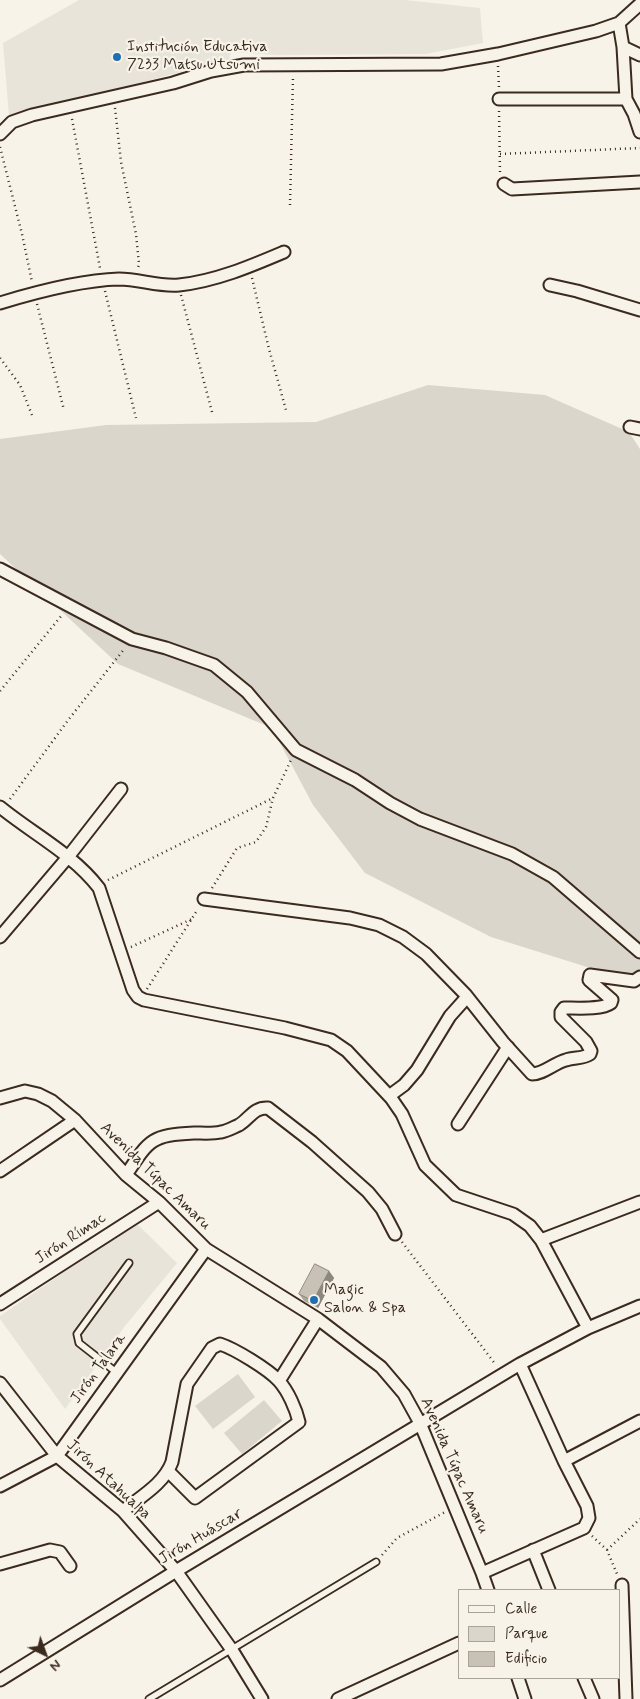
<!DOCTYPE html>
<meta charset="utf-8">
<style>
body{margin:0}
#map{position:relative;width:640px;height:1699px;overflow:hidden;background:#f7f3e8;font-family:Mynerve,sans-serif}
canvas{display:block}
.legend{position:absolute;left:458px;top:1589px;width:162px;height:90px;box-sizing:border-box;background:#f7f3e8;border:1px solid #aca397;margin:0;padding:6px 9px;list-style:none;font-size:15px;color:#3b2a1e}
.legend li{display:flex;align-items:center;gap:10px;height:25px}
.legend b{width:25px;border:1px solid #aca397}
.north{position:absolute;left:20px;top:1629px;width:50px;height:50px;-webkit-text-stroke:4px #f7f3e8;paint-order:stroke;rotate:138deg;font-size:14px;font-weight:700;line-height:20px;text-align:center;color:#3b2a1e}
.north::after{content:'';display:block;margin:auto;width:18px;height:22px;background:#3b2a1e;clip-path:polygon(50% 0,100% 100%,50% 72%,0 100%)}
</style>
<div id="map">
<canvas width="640" height="1699"></canvas>
<ul class="legend">
<li><b style="height:6px;background:#f7f3e8"></b>Calle</li>
<li><b style="height:14px;background:#dbd6cb"></b>Parque</li>
<li><b style="height:14px;background:#c8c1b6"></b>Edificio</li>
</ul>
<div class="north">N</div>
</div>
<script>
const ctx = document.querySelector('canvas').getContext('2d');
ctx.lineJoin = 'round';
function fill(path, color) { ctx.fillStyle = color; ctx.fill(path, 'evenodd'); }
function stroke(path, color, width, dash) { ctx.strokeStyle = color; ctx.lineWidth = width; ctx.lineCap = dash ? 'butt' : 'round'; ctx.setLineDash(dash || []); ctx.stroke(path); }
function write(font, color, halo, rows, align = 'center') {
  ctx.font = font + ' Mynerve,sans-serif'; ctx.lineWidth = 4.5; ctx.setLineDash([]); ctx.textBaseline = 'middle'; ctx.strokeStyle = halo; ctx.fillStyle = color; for (const [text, x, y, turn = 0] of rows) {
    ctx.save(); ctx.translate(x, y); ctx.rotate((+turn || 0) * Math.PI / 180); ctx.textAlign = isNaN(turn) ? turn : align; if (halo) ctx.strokeText(text, 0, 0); ctx.fillText(text, 0, 0); ctx.restore();
  }
}
const built = new Path2D(`
 M79,0h326l75,8 3,35 -57,11 -149,1 -46,-3 -2,8 -220,56 -6,-73z
 M136,1223l41,40 -52,63 -60,83 -65,-90v-3z`);
const green = new Path2D(`
 M428,385l117,10 84,37 11,17v528l-24,-1 -125,-39 -126,-64 -52,-68 -41,-77 -154,-64 -118,-110v-115l106,-14 210,-3z
 M238,1374l17,23 -42,32 -18,-23z
 M264,1400l18,21 -40,33 -18,-21z`);
const path = new Path2D(`
 M498,66l1,22
 M115,108l6,54 15,72 3,30 -1,4
 M499,111l1,62
 M72,119l28,149
 M0,147l22,87 10,48
 M500,154l140,-6
 M290,205l3,-129
 M252,278l17,71 17,61
 M105,291l31,127
 M181,295l31,117
 M37,304l27,106
 M0,358l20,27 12,30
 M0,691l62,-76
 M10,799l59,-80 56,-71
 M108,880l165,-82
 M212,888l25,-40 19,-6 10,-15 7,-29 18,-38
 M131,947l61,-28
 M147,989l51,-80
 M402,1242l94,123
 M592,1536l15,14 10,24
 M607,1550l33,-31
 M382,1555l15,-17 48,-26`);
const service = new Path2D(`
 M116,1372l-37,-29 -2,-9 52,-71
 M149,1699l227,-137`);
const minor = new Path2D(`
 M619,23l4,24 3,52 8,15 6,18
 M623,47l17,8
 M499,99h127
 M0,134l12,-12 20,-7 141,-32 38,-12 33,-6 197,-1 57,-10 98,-23 23,-8 21,-19
 M504,184l8,5 128,-7
 M550,285l27,6 63,19
 M0,303c36,-11 81,-23 119,-24 20,0 40,8 60,6 37,-4 72,-19 105,-33
 M630,427l10,2
 M0,569l132,70 34,9 48,17 33,27 49,58 59,30 35,23 30,16 92,35 41,23 87,75
 M0,807c33,27 73,47 99,81l34,102 5,7 6,3 141,28 46,12 16,11 44,47 11,16 23,51 31,30 57,19 17,12 11,14 47,88
 M204,899l146,19 29,7 24,12 23,17 39,40 38,48 29,32c12,0 22,-11 34,-14 8,-3 17,-1 24,-6l1,-3 -5,-9 -25,-25v-5l3,-4c12,0 38,2 47,-5l1,-3 -23,-20 1,-5 44,6 6,-4
 M0,937l68,-80 53,-68
 M389,1096l15,-11 13,-15 33,-54 17,-19
 M0,1098l25,-7 13,3 14,7 23,19 51,55 33,27 47,47 112,70 63,48 23,27 16,29 62,150 6,17
 M458,1124l50,-77
 M0,1171l75,-51
 M126,1175c23,-35 25,-40 68,-42 8,0 19,1 27,-1 6,-1 13,-5 18,-7 11,-7 15,-18 29,-17l44,34 56,50 14,17 13,25
 M541,1240l99,-38
 M0,1304l159,-102
 M279,1381l39,-62
 M0,1383l57,73 66,55 53,60 56,79 30,49
 M564,1461l76,-40
 M0,1486l57,-30 149,-207
 M123,1511c17,-14 41,-27 49,-49l15,-78 25,-36 8,-4c15,5 48,25 59,37 9,10 17,28 20,41l-104,76 -26,-26
 M533,1550l16,40
 M0,1564l50,-14 10,2 10,14
 M482,1573l102,-45 5,-10 -2,-12 -23,-45 -44,-97
 M622,1585l4,114
 M518,1678l7,21
 M584,1678l9,21
 M0,1680l176,-109 344,-207 68,-36 52,-22
 M338,1699l121,-56`);
const wall = new Path2D(`
 M329,1271l5,7 -16,30 -14,-7 -5,-7z`);
const shadedWall = new Path2D(`
 M329,1271l5,7 -16,30 -5,-7z`);
const building = new Path2D(`
 M315,1264l14,7 -16,30 -14,-7z`);
const markers = [
 [117,57,5,"#1f6fb2"],
 [314,1300,5,"#1f6fb2"]
];
const poiNames = [
 ["Institución Educativa",127,48],
 ["7233 Matsu Utsumi",127,66],
 ["Magic",324,1291],
 ["Salon & Spa",324,1309]
];
const streetNames = [
 ["Avenida Túpac Amaru",155,1177,44],
 ["Jirón Rímac",71,1239,-33],
 ["Jirón Talara",99,1369,-54],
 ["Avenida Túpac Amaru",454,1466,66],
 ["Jirón Atahualpa",108,1480,43],
 ["Jirón Huáscar",201,1537,-31]
];
fill(built, '#e9e4d9');
fill(green, '#dbd6cb');
stroke(service, '#3b2a1e', 9);
stroke(minor, '#3b2a1e', 15);
stroke(path, '#3b2a1e', 2.5, [1, 4]);
stroke(service, '#f7f3e8', 5.5);
stroke(minor, '#f7f3e8', 11);
fill(wall, '#aca69d');
fill(shadedWall, '#8c877f');
fill(building, '#c8c1b6');
stroke(building, '#8c877f', 1);
for (const [x, y, r, color] of markers) { const dot = new Path2D(); dot.arc(x, y, r, 0, 2 * Math.PI); ctx.fillStyle = color; ctx.fill(dot); stroke(dot, '#f7f3e8', 2); }
write('16px', '#3b2a1e', '#f7f3e8', poiNames, 'left');
write('16px', '#3b2a1e', '#f7f3e8', streetNames);
</script>
